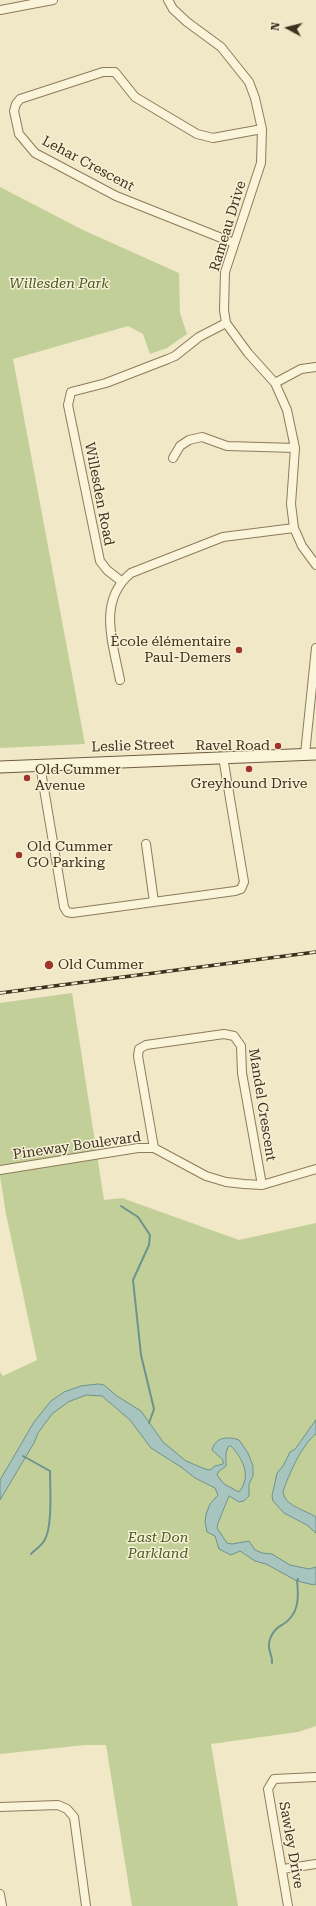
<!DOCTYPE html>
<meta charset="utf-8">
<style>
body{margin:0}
#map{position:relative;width:316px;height:1906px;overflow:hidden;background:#f0e8c6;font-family:"Roboto Serif",serif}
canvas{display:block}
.north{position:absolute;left:268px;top:8px;width:40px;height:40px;-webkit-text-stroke:3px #f7f1d6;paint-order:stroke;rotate:277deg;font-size:11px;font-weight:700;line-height:16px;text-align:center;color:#3c301f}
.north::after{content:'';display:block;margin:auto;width:14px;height:18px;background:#3c301f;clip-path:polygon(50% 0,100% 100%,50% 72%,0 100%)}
</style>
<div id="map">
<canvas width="316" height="1906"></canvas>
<div class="north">N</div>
</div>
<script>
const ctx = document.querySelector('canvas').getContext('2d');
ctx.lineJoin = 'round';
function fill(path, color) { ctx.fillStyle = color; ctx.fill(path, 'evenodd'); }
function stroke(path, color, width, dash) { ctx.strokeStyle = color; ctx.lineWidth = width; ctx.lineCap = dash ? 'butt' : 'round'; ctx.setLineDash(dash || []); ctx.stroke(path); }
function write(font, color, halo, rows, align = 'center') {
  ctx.font = font + ' "Roboto Serif",serif'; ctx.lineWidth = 3; ctx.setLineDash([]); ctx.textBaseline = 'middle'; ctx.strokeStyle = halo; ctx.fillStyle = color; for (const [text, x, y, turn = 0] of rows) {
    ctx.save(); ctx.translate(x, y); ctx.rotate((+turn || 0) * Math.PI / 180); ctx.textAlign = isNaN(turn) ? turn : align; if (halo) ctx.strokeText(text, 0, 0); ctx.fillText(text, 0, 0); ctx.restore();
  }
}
const green = new Path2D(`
 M0,187l83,43 96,43 1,40 7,21 -20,14 -17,6 -7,-20 -15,-8 -115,33 72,385 -85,4z
 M72,993l32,207 18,-2 117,42 77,-17v503l-18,6 -87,12 27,162h-106l-26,-161h-21l-85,9v-382l3,4 34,-16 -31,-146 -6,-38v-173z`);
const water = new Path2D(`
 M99,1384l5,1 13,11 24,15 22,31 23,19 19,8 5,1 5,-4 8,-2v-4l-11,-10c3,-13 16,-14 27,-10l9,13 5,13v10l-4,8v12l-5,5 -5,1 -10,-6 -11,27 -1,5 10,15 5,1 17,-3 6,9 7,3 10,1 18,11 19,4 7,-2v17l-2,1 -17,-4 -31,-17 -11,-3 -15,-10 -9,4 -12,-6 -4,-13 -8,-4 -2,-10 1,-8 4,-10 8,-9 -3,-7 -20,-10 -14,-11 -30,-19 -21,-28 -28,-24 -16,-1 -18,7 -16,12 -14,19 -4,10 -34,57v-20l34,-58 17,-21 13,-9 17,-6zM231,1446c12,13 21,30 8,46l-15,-8 -7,-9 2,-4 7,-5v-13l2,-6z
 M316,1420v14c-14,10 -28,42 -33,58 2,14 22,18 33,25v16l-9,-8 -23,-12 -11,-12 -1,-5 5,-23 6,-7 7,-14 5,-3z`);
const stream = new Path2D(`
 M121,1206l17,11 12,18 -1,10 -16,35 8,75 13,54 -5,14
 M23,1456l27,15c0,16 3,57 -6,70 -3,5 -9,9 -13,13
 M272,1663c1,-9 -6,-13 -2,-24 2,-6 7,-12 12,-14 17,-10 17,-27 15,-44l1,-2`);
const minor = new Path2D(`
 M168,0l5,9 14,13 34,25 28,35 6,16 7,31 -1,34 -36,109 -1,38 2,13 22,30 27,30 12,27 8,38 -4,56 3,24 8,18 14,19
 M0,10l53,-10
 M234,243l-118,-47 -81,-43 -16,-19 -5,-23 2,-7 4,-5 83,-27h12l20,25 62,37 16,4 49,-9
 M275,383l26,-14 15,-2
 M173,458l7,-12 9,-6 13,-3 25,9 68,2
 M121,581l-14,-11 -7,-9 -32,-156 3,-13 35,-9 62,-24 7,-3 24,-19 27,-14
 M120,680c-7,-37 -23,-79 11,-107l92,-36 71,-9
 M305,754l11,-106
 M40,765l24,142 3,5 5,1 163,-22 6,-2 3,-7 -21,-125
 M146,844l8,58
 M154,1148l-16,-92 1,-7 7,-4 78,-11 10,2 7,10 1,27 20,112
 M0,1170l138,-22h16l52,28 20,6 18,2 18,1 54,-16
 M0,1807l58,-2 9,4 7,8 12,89
 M283,1869l33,-5
 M0,1894l2,12
 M288,1906l-20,-117 6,-10 42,-2`);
const secondary = new Path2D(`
 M0,767l316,-13`);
const rail = new Path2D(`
 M0,993l316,-41`);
const markers = [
 [239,650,4,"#9e3528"],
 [278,746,4,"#9e3528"],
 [249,769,4,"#9e3528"],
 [27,778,4,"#9e3528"],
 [19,855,4,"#9e3528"],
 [49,965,5,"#9e3528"]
];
const streetNames = [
 ["Lehar Crescent",88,164,28],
 ["Rameau Drive",228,226,-73],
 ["Willesden Road",99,494,79],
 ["Leslie Street",133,746,-2],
 ["Mandel Crescent",262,1105,81],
 ["Pineway Boulevard",77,1146,-8],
 ["Sawley Drive",291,1845,80]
];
const parkNames = [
 ["Willesden Park",59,284],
 ["East Don",158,1538],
 ["Parkland",158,1554]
];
const poiNames = [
 ["École élémentaire",231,642,"right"],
 ["Paul-Demers",231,658,"right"],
 ["Ravel Road",270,746,"right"],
 ["Old Cummer",35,770],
 ["Avenue",35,786],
 ["Greyhound Drive",249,784,"center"],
 ["Old Cummer",27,847],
 ["GO Parking",27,863],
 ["Old Cummer",58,965]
];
fill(green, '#c3cf99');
fill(water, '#a8c4bf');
stroke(water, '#6d938e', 1);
stroke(stream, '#6d938e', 2);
stroke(minor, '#8d7b5b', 10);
stroke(secondary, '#6e5c3e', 13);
stroke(minor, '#faf4da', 8);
stroke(secondary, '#faf4da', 11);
stroke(rail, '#3c301f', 3.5);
stroke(rail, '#f7f1d6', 2, [6]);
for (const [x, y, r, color] of markers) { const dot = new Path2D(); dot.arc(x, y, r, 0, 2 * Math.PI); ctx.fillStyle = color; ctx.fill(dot); stroke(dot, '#f7f1d6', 1.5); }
write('14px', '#3c301f', '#f7f1d6', streetNames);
write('italic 14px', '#465925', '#f7f1d6', parkNames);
write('14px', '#3c301f', '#f7f1d6', poiNames, 'left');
</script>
